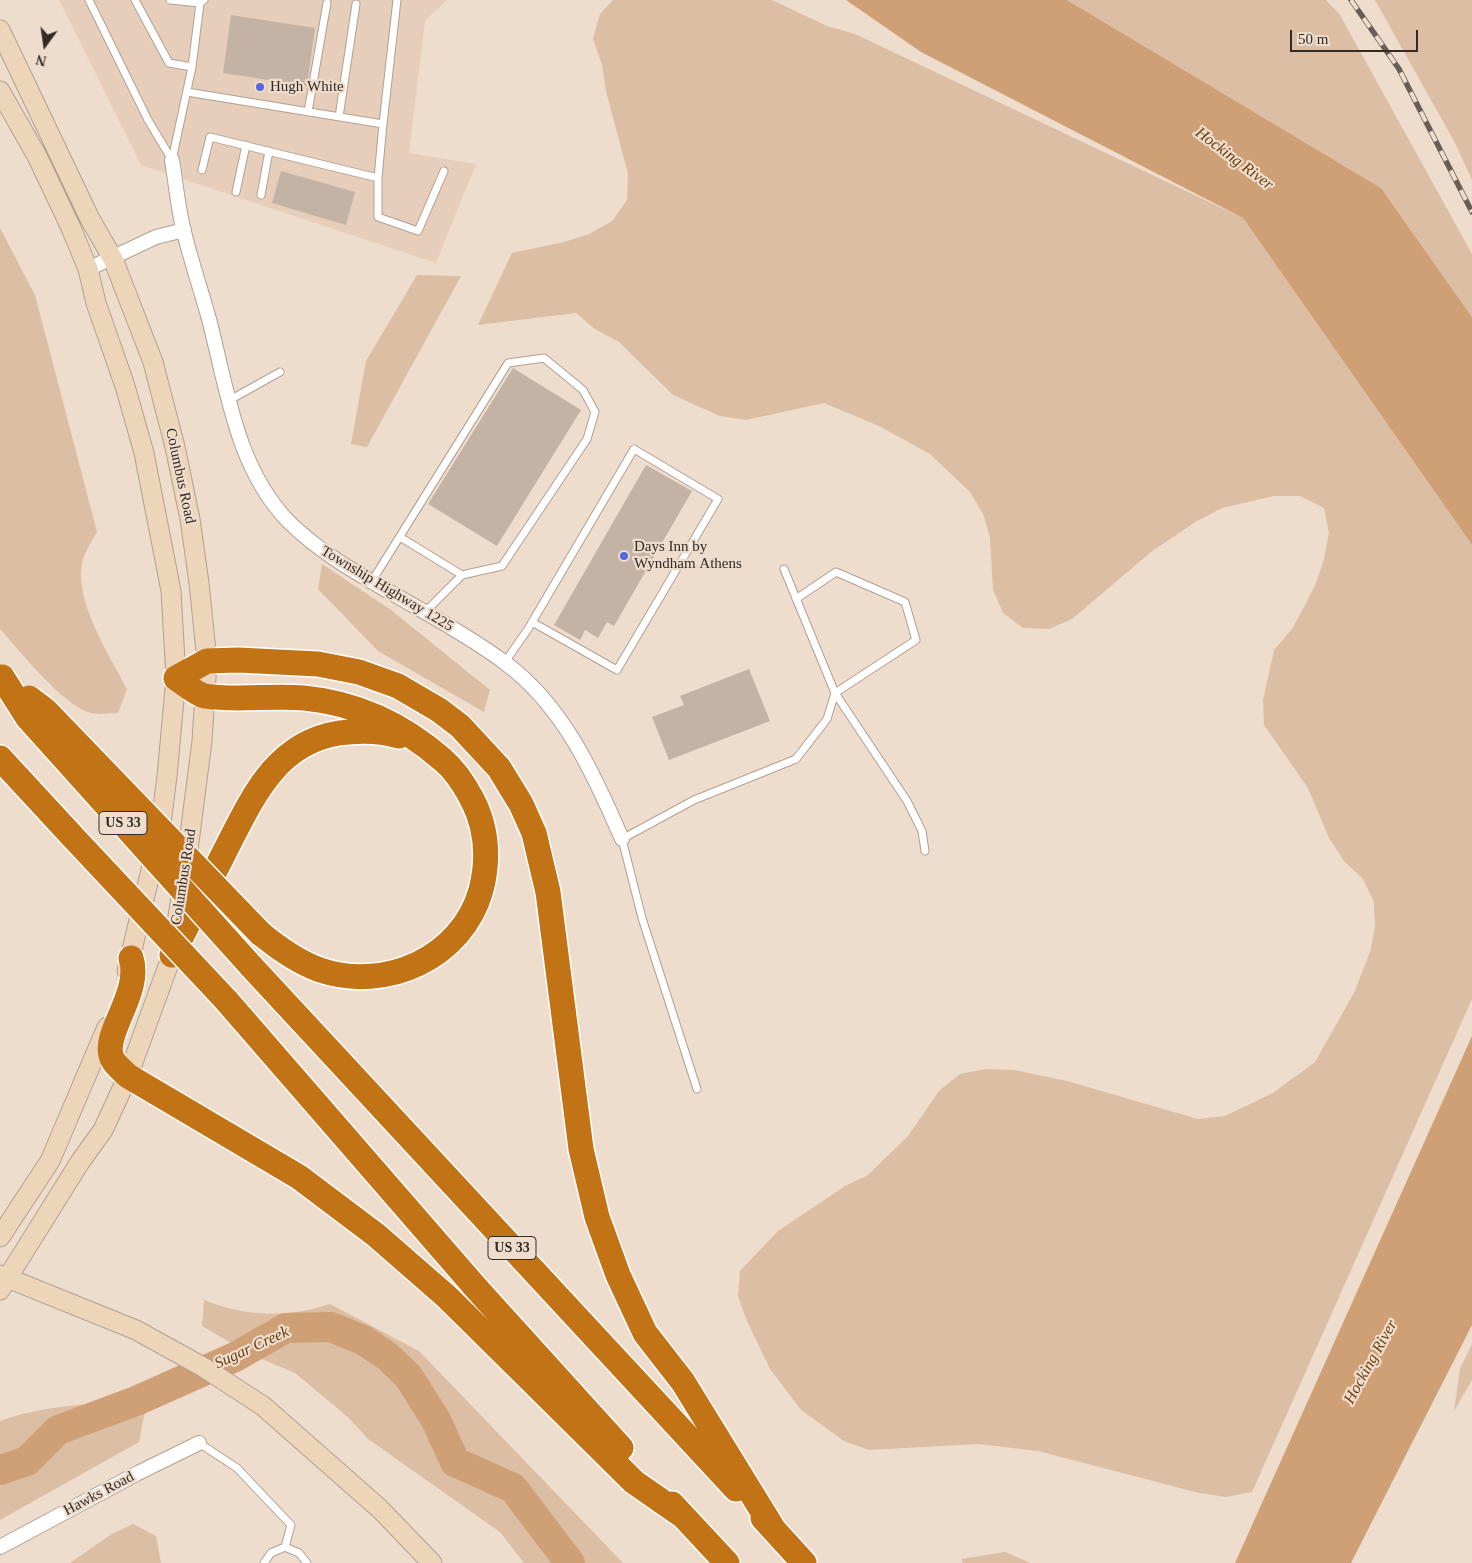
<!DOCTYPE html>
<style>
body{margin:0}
#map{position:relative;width:1472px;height:1563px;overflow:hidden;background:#eedccd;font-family:"Times New Roman",serif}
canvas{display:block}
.north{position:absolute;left:20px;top:20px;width:50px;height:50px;-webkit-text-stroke:4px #eedccd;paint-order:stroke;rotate:194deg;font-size:14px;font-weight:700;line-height:20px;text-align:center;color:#322b26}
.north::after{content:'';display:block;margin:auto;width:18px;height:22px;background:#322b26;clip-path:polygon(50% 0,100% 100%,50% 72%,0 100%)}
.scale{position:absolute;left:1290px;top:30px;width:128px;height:22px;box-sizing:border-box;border:2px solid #322b26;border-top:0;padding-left:6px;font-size:15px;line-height:18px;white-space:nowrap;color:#322b26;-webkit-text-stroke:4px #eedccd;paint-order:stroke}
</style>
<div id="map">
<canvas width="1472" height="1563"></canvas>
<div class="north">N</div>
<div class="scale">50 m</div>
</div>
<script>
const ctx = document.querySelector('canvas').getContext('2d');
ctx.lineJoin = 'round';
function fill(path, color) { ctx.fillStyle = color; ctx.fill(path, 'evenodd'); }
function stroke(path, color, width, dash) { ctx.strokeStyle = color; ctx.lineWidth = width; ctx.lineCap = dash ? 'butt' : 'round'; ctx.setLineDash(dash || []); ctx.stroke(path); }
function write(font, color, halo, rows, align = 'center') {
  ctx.font = font + ' "Times New Roman",serif'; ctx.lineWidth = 4.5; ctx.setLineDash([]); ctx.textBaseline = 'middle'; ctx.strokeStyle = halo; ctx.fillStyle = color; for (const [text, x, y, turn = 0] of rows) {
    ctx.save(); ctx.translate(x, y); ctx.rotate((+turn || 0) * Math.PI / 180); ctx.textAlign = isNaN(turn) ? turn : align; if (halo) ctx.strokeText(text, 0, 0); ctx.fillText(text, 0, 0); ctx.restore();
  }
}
const built = new Path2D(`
 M59,0h388l-22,21 -16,132 67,11 -40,99 -295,-98z`);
const green = new Path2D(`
 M613,0h159l55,26 28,8 388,184 229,327v454l-220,493 -26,5 -27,-4 -161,-42 -60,-7 -109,6 -25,-9 -43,-31 -31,-41 -23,-48 -9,-25 2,-25 38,-40 67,-45 23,-11 40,-39 31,-45 21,-17 26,-5 28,1 53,11 131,38 27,-3 48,-23 42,-31 39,-69 16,-41 5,-25 -1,-25 -11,-23 -19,-18 -15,-23 -21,-50 -44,-63 -1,-25 11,-50 18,-21 12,-22 12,-24 8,-24 5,-26 -5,-25 -24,-12h-26l-52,12 -25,13 -46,31 -79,67 -23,10 -26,-1 -20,-15 -10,-23 -3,-52 -7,-24 -13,-22 -40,-38 -51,-28 -55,-23 -78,17 -26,-4 -47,-21 -54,-53 -24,-13 -19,-16 -98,12 34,-72 52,-11 25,-8 23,-13 15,-21 1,-26 -22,-83 -4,-27 -9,-25 7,-25z
 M1067,0h259l14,15 132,239v63l-91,-129z
 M1375,0h97v180l-17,-37z
 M0,228l35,67 62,237c-4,7 -10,16 -13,24 -14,39 25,98 43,133l-9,24c-8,0 -19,2 -27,0 -29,-8 -71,-62 -91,-84z
 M417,275l44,1 -94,171 -16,-3 15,-83z
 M322,564l69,46 99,80 -6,22 -106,-61 -60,-62z
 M204,1300c41,17 84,18 126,4l89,47 204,212h-99l-24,-31 -132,-93 -19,-21 -54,-45 -45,-19 -48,-28z
 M1472,1344v36l-18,31 6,-42z
 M120,1401l25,10 -6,31 -139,78v-99c38,-14 80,-16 120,-20z
 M133,1524l23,12 5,27h-91l40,-28z
 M1005,1552l26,11h-68l-2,-4z`);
const water = new Path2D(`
 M846,0h221l314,188 91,129v228l-229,-327 -322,-166z
 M1472,1036v289l-121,238h-116z`);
const river = new Path2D(`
 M0,1470l27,-9 31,-31 78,-29 99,-44 51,-29 45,-1 32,13 24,16 21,20 28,44 19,42 58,26 57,75`);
const building = new Path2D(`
 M231,15l84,13 -8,58 -84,-13z
 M281,171l74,21 -9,33 -74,-22z
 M513,368l68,42 -84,136 -69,-42z
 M646,465l46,26 -78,135 -7,-4 -9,16 -13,-8 -5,10 -26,-15z
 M749,669l21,52 -101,39 -17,-43 32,-12 -4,-9z`);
const lane = new Path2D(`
 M89,0l59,120 24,40
 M135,0l34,63 23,4
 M170,0l30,3 4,-3
 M187,92l196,32 14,-124
 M308,112l19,-109
 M339,117l17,-113
 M383,124l-5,54v39l40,14 26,-60
 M172,160l20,-93 8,-64
 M202,170l8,-33 168,41
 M236,192l10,-47
 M261,195l8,-44
 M228,401l52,-29
 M400,537l62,38
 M372,581l136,-218 36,-5 39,32 12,22 -8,27 -85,127 -40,9 -37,37
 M796,599l40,-27 69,30 11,38 -81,53 72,108 15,30 3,20
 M505,662l23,-33 106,-180 84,50 -101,171 -85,-48
 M697,1089l-55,-171 -20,-79 72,-39 102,-41 31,-40 8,-26 -51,-124
 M199,1443l38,25 54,57 -6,22
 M264,1563l7,-10 14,-6 14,6 8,10`);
const street = new Path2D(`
 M172,160c4,24 6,49 12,72 7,29 17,58 25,87 18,69 27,148 79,202 35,35 78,57 121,82 32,18 65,37 95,59 59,43 90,112 118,177
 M88,269l68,-32 28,-7
 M0,1547l138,-74 61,-30`);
const secondary = new Path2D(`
 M0,30l90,189 23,40 40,103 22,85 15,72 9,64 8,78 -5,80 -15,117 -15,97 -44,121 -25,54 -23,32 -80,128
 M0,91l37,65 34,72 17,41 8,34 29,83 19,67 27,138 5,87 -9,98 -7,56 -33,139
 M0,1237l50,-76 57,-134
 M0,1275l136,55 67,37 60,39 117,103 52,54`);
const highway = new Path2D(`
 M0,758l72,78
 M260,933c18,15 38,29 60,37 66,22 142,-12 161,-80 8,-31 6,-62 -9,-91 -8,-15 -17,-29 -29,-39 -40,-35 -87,-57 -139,-62 -31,-3 -69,3 -99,-2 -9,-2 -20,-12 -29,-18l31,-17 31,-1 80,4 41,8 39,14 41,24 21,16 39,42 22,36 13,29 14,59 33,257 16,68 21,58 27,58 38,49 91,148
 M172,955c17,-34 35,-68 52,-102 27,-52 50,-110 115,-120 21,-3 40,-3 60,3
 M131,958c11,33 -27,74 -20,97 2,9 11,15 17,21l171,101 77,58 71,62 187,185 49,34
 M250,965l486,524
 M226,1000l251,289 144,159
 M672,1504l55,59
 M763,1518l41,45`);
const rail = new Path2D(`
 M1351,0l48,69 73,143`);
const highwayBridge = new Path2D(`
 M2,677l26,41 222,247
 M29,698l16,12 215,223
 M72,836l154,164`);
const markers = [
 [260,87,5,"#5668de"],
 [624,556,5,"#5668de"]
];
const shields = [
 [123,823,48],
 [512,1248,48]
];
const shieldNames = [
 ["US 33",123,823],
 ["US 33",512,1248]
];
const poiNames = [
 ["Hugh White",270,87],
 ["Days Inn by",634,547],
 ["Wyndham Athens",634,564]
];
const streetNames = [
 ["Columbus Road",180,476,78],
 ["Township Highway 1225",387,589,31],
 ["Columbus Road",184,877,-81],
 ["Hawks Road",99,1494,-28]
];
const waterNames = [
 ["Hocking River",1234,159,37],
 ["Sugar Creek",252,1348,-25],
 ["Hocking River",1371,1362,-61]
];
fill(built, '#e6ceba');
fill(green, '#dcbea4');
fill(water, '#cfa076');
stroke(river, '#cfa076', 30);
fill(building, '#c4b3a5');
stroke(lane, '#b1a092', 9);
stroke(street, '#b1a092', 16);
stroke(secondary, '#b1a092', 21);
stroke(highway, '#fff', 28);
stroke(lane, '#fff', 7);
stroke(street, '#fff', 14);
stroke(secondary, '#edd5b9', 19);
stroke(highway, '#c27316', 25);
stroke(rail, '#685e56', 5.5);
stroke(rail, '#eedccd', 4, [11]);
stroke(highwayBridge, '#fff', 28, []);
stroke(highwayBridge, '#c27316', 25);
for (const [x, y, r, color] of markers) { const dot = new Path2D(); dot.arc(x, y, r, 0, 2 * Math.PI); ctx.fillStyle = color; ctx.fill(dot); stroke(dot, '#eedccd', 2); }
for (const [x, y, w] of shields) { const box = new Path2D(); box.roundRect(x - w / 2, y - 11.5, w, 23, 4); ctx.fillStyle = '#eedccd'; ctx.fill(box); stroke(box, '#322b26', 1); }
write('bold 14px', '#322b26', null, shieldNames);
write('15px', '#322b26', '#eedccd', poiNames, 'left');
write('15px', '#322b26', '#eedccd', streetNames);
write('italic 16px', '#6b3e0b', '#eedccd', waterNames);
</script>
